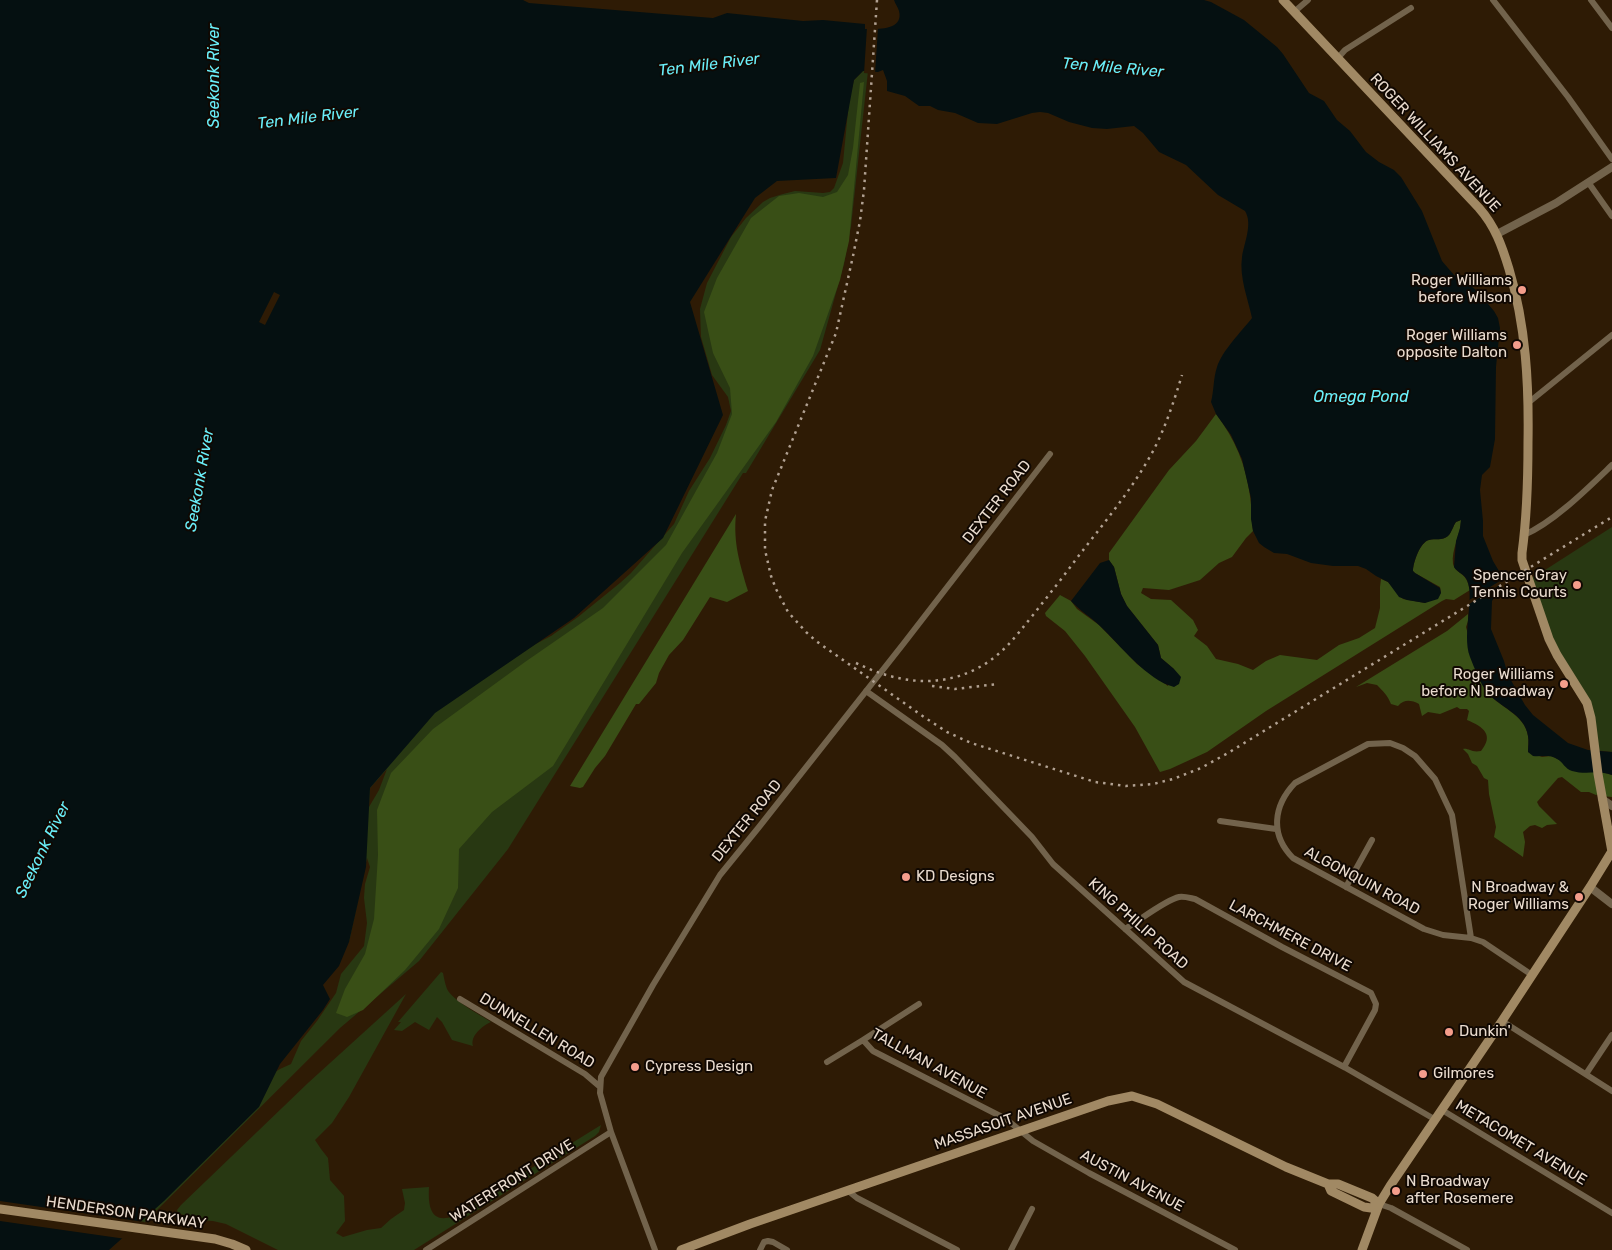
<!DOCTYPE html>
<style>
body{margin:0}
canvas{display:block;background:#2e1b05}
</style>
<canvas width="1612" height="1250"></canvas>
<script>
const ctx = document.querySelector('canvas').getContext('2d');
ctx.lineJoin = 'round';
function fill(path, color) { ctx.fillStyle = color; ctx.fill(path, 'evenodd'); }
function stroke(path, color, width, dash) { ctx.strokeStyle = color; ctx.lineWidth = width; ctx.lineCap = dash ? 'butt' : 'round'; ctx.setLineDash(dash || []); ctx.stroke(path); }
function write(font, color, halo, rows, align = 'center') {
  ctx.font = font + ' Rubik,sans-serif'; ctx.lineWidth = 4; ctx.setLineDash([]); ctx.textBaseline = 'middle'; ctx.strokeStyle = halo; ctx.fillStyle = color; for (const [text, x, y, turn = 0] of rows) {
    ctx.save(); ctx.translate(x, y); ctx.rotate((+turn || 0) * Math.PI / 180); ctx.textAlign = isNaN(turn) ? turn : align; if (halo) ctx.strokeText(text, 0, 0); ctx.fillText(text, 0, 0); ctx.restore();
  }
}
const green = new Path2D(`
 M863,71h5l-17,155 -7,38 -24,86 -74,123h-3l-235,376 -89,112 -79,67 -196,195 -9,-4 140,-147 5,-3 11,-5 10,-23 16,-20 19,-28 5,-19 23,-28 3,-23 -3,-25 1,-14 5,-17 -3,-9 -18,84 22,-198 157,-96 23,-12 27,-19 42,-34 11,-10 43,-49 15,-33 21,-33 16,-33 5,-14 -3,-14 -16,-22 -11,-38 -1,-28 7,-26 24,-46 15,-19 17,-16 7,-4 13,-4 12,-3 28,2 7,-1 4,-4 9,-25 6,-62 5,-21zM387,769l-8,21 -10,17 1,-19z
 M1612,527v225l-18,-2 -11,-50 -24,-38 -31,-81 13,-10 4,-1z
 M441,972l2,1c1,5 2,11 4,16 6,12 32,25 44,33 -9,4 -21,14 -18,24l-21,-6 -10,-18 -5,-5 -8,13 -14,-8 -13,9 -8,-1 7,-8h-3z
 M406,994l-57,103 -17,26 -17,17 6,9 7,9 2,22 14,16 1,25 -9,12 7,4 24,-7 14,-2 10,-9 13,-9 1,-7 -3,-14 27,-2c-1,18 1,38 25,29l147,-91 -2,7 -4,4 -181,114h-136l-52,-26 -13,-3 -15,-1 -20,-7 -1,-3 4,-5 127,-122z`);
const forest = new Path2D(`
 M864,82l-15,159 -9,39 -27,76 -37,66 -94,131 -129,213 -61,46 -33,37 -1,39 -19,41 -34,41 -42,40 -16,7 -11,-4 9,-24 20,-35 9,-35 4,-64 -1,-45 14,-37 42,-44 92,-67 78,-54 63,-63 51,-92 15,-39 -2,-26 -17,-35 -9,-41 13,-34 34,-60 28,-22 20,-3 24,4 14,-5 11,-17 5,-27 7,-65z
 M1216,414c19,25 30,51 34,82 2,12 1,24 3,35l-7,7 -14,19 -13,6 -19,17 -31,10 -26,-2 -2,5 10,6 20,1 22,20 5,10 -4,6 13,10 9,13 22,5 15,6 13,-9 14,-6 37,5 22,-15 20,-7 16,-10 5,-20v-21l1,-8 7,3 15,17 22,4 16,-10 -1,-6 -25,-14 -2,-2c0,-8 7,-29 16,-31 6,-2 13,1 19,-4 4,-4 5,-10 8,-14l5,-2c0,15 -10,29 -8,44 2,8 10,9 13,15 2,3 3,8 4,11l-16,10 -8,-1 -4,2 -176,110 -59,41 -37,17 -10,3 -25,-45 -50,-71 -20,-25 -19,-15 -1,-3 15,-18 11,6 6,8 22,16 38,39 31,22 6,-17 -13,-11 -3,-13 -31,-39 -6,-12 -7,-27 -5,-7v-7l60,-83 27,-29z
 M736,514c-3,29 4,50 12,77l-21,11 -17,-5 -27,43 -14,15 -10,18 -3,10 -17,21h-3l-31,52 -10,12 -12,19 -3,1 -10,-2z
 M1468,614v7l-2,6c6,20 8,46 20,64 12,16 39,23 42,45 1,5 0,10 0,16l14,5 9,-1 37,16h14l10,3v22l-10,-1 -1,-3 -5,2 -7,-3h-8l-19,-15 -4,1 -21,24 2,4 18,18 -10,1 -5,3 -7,-3 -5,1 -7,6 2,10 -2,15 -29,-20 2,-10 -7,-33 -1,-14 -4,-2 -7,-12 -5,-3 -4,-9 -5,-5c6,-1 8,4 18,2 13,-16 3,-24 -14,-31l2,-9 -2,-2h-7l-3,-2 -17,7 -12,-2 -6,4 -3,-12c-8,-4 -15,-5 -21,2l-7,-2c-3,-8 -8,-13 -14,-19l-10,-2 -11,4 91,-56z`);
const water = new Path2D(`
 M0,0h523l6,3 184,15 14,-5 76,8 20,-1 42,4v5c11,0 39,2 34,-18 -1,-4 -4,-7 -5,-11h310l7,2 33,18 33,27 6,7 26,39 15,8 13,19 13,11 16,21 13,10 15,8 7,7 21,34 20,50 12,14 16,10 7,6 17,20 4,7 2,10 -4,39 -1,72 -5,28 -8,8 -2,15 3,31v15l10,25 6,10 2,8v8l-9,14 -1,28 13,32 4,14 17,30 8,10 35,28 20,7 24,2v23c-13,-5 -27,0 -40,-4 -7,-2 -9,-9 -15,-12 -7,-5 -16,-2 -24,-3l-5,-4c0,-5 1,-11 0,-16 -3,-22 -29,-29 -41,-44 -7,-9 -13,-25 -17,-35 -9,-24 7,-65 -5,-80 -3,-4 -8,-5 -11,-10l2,-26 4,-13 1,-8 -5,2c-3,4 -4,10 -8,14 -6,5 -13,2 -19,4 -9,2 -16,23 -16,31l2,2 25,15 1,5 -3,6 -13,4 -18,-3 -8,-3 -11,-15 -12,-6 -10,-7 -8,-3h-25l-22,-3 -24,-9 -13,-1 -10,-6 -5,-4 -6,-12 -2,-12v-21l-9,-39 -11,-24 -15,-21 -5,-12c3,-11 2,-23 6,-35 5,-16 24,-35 35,-49 -4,-19 -13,-41 -10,-61 2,-14 11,-33 3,-46l-27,-16 -32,-30 -27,-13 -16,-19 -9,-7 -27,3 -15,-1 -23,-6 -21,-9 -8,-1 -8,1 -35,11 -19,-1 -23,-10 -17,-3 -8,-4h-11l-14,-10 -18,-5v-10l-4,-11 -5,2 -15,-1 -9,9 -18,98 -59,3 -22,17 -65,104 33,113 -60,123 -89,80 -139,95 -65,75 -4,79 -17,75 -10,24 -16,19 7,14 -7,11 -43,54 -21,43 -95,94 -55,49h-109z
 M1109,560l5,7 7,27 6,12 31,39 3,13 13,11 7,8 -2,7 -5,3c-27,-7 -54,-42 -74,-61 -9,-9 -20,-15 -29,-25l29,-38z`);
const pier = new Path2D(`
 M867,27l11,1 -3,46 -11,-1z
 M274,292l6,3 -15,30 -6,-3z
 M1503,579v4l-37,23v-4z
 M0,1201l145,21 -19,17 -126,-18z`);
const minor = new Path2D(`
 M1493,0l75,97 44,62
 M1591,0l21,28
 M1294,12l14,-12
 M1337,59l8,-9 66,-42
 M1588,182l24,34
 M1528,403l84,-68
 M1524,535c30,-13 64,-47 88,-70
 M866,691l76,54 13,12 77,80 21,27 131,118 160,85 92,53
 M1220,821l56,8
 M1346,887l26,-47
 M1125,929c14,-8 40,-29 54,-32 5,-1 11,1 16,2l87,48 89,46 5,11 -1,6 -31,57
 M1471,938l-19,-123 -17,-36 -20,-23 -12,-8 -13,-5 -22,1 -73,39c-22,23 -25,52 -2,75l131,71 19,6 28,3 12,4 49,33
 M460,999l125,75 14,12
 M1502,1021l110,70
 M863,1040l56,-36
 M827,1062l36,-22 10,11 133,68 27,22 56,32 146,77
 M1586,1074l26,-39
 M1442,1110l170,103
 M847,1190l10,8 100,52
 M1379,1204l12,4 76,42
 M426,1250l185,-118
 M655,1250l-44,-118 -11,-39 1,-16 52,-92 67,-110 39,-48 145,-184 146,-189
 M760,1250l4,-8 4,-1 5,1 14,8
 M1011,1250l21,-41`);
const tertiary = new Path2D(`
 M1497,234l59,-31 56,-36
 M1602,799l10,7
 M1590,887l22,17`);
const secondary = new Path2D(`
 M1283,0l196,208c16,18 23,38 30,61 17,57 20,115 19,174 0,37 -1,73 -6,110v7l27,79 8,16 30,48 4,15 7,56 14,78
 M0,1209l215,30 17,5 14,6
 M681,1250l69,-26 358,-123 24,-5 25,8 129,63 42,17h10l34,14 7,6 -8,4 -7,-1 -33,-16 -3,-7
 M1362,1250l17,-46 11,-18 112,-165 88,-134 22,-36`);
const rail = new Path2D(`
 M877,0l-13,190 -4,31 -7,35 -17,77 -64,157 -7,31v29l6,26 5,13 12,23 18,20 10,9 108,76 23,15 24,11 124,39 31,4 27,-2 20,-5 28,-11 27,-15 384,-236
 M856,663c39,19 80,26 120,6 26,-13 39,-32 57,-54 15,-19 30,-38 44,-57 26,-34 54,-67 75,-105 13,-24 22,-52 30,-78
 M932,686l23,3 43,-5`);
const markers = [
 [1522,290,5,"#f49d8b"],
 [1517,345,5,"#f49d8b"],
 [1577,585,5,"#f49d8b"],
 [1564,684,5,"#f49d8b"],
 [906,877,5,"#f49d8b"],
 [1579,897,5,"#f49d8b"],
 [1449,1032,5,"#f49d8b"],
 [635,1067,5,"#f49d8b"],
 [1423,1074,5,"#f49d8b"],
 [1396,1191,5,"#f49d8b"]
];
const streetNames = [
 ["ROGER WILLIAMS AVENUE",1435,143,47],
 ["DEXTER ROAD",997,502,-52],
 ["DEXTER ROAD",747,821,-51],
 ["ALGONQUIN ROAD",1362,881,28],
 ["KING PHILIP ROAD",1138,924,42],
 ["LARCHMERE DRIVE",1290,936,28],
 ["DUNNELLEN ROAD",537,1031,31],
 ["TALLMAN AVENUE",929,1064,29],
 ["MASSASOIT AVENUE",1003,1122,-19],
 ["METACOMET AVENUE",1521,1143,31],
 ["WATERFRONT DRIVE",512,1181,-32],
 ["AUSTIN AVENUE",1132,1181,28],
 ["HENDERSON PARKWAY",126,1213,8]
];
const poiNames = [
 ["Roger Williams",1512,281],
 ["before Wilson",1512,298],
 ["Roger Williams",1507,336],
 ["opposite Dalton",1507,353],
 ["Spencer Gray",1567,576],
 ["Tennis Courts",1567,593],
 ["Roger Williams",1554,675],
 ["before N Broadway",1554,692],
 ["KD Designs",916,877,"left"],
 ["N Broadway &",1569,888],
 ["Roger Williams",1569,905],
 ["Dunkin'",1459,1032,"left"],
 ["Cypress Design",645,1067,"left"],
 ["Gilmores",1433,1074,"left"],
 ["N Broadway",1406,1182,"left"],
 ["after Rosemere",1406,1199,"left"]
];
const waterNames = [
 ["Ten Mile River",709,65,-7],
 ["Ten Mile River",1113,68,5],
 ["Seekonk River",214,76,-90],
 ["Ten Mile River",308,118,-7],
 ["Omega Pond",1361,397],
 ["Seekonk River",200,480,-80],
 ["Seekonk River",43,850,-64]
];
fill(green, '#283812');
fill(forest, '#394f16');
fill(water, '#051011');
fill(pier, '#2e1b05');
stroke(minor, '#72634c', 6);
stroke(tertiary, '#72634c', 8);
stroke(secondary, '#a18964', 9);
stroke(rail, '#b1a192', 2.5, [2.5, 5]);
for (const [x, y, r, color] of markers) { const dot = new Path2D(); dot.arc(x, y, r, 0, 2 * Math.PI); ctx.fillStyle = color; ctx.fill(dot); stroke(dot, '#100802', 2); }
write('15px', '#eadccf', '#100802', streetNames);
write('15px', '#eadccf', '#100802', poiNames, 'right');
write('italic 16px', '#6aeff9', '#100802', waterNames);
</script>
